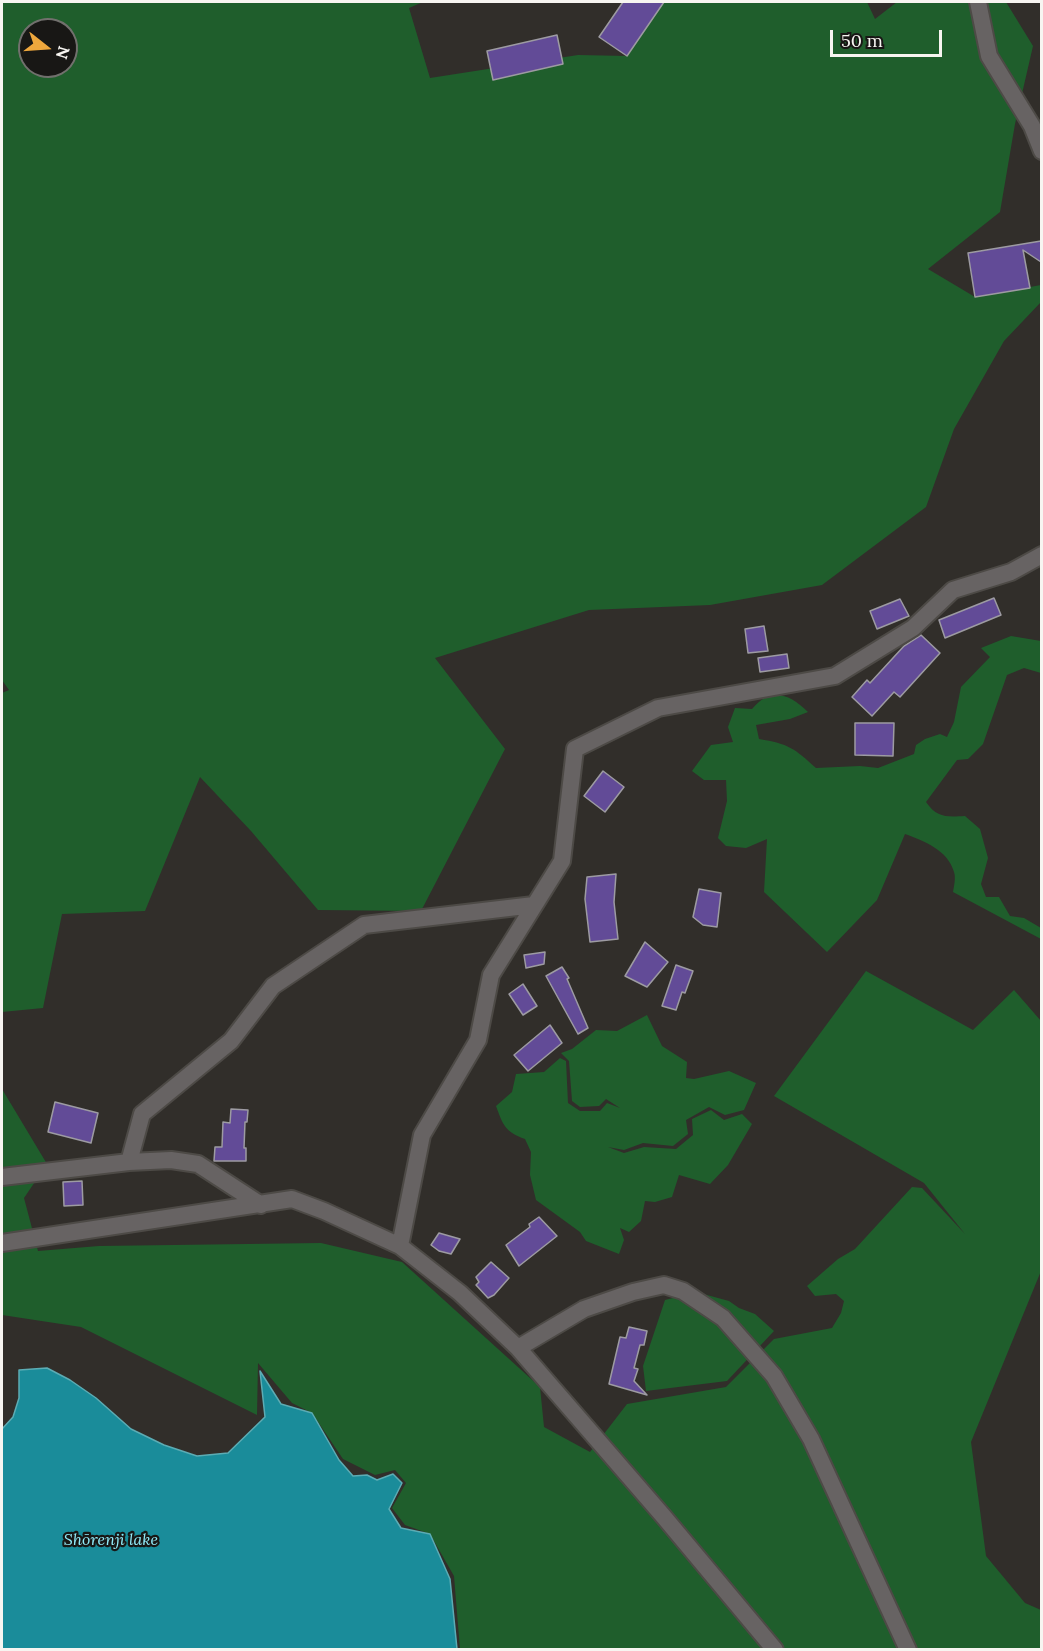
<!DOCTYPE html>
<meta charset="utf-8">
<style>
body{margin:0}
#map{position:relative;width:1043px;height:1651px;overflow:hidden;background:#312e2a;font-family:Lora,serif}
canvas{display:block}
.frame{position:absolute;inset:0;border:3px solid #f7f5f1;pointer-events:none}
.north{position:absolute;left:18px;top:18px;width:60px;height:60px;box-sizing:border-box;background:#181715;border:2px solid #71706d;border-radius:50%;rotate:107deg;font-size:16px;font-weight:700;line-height:24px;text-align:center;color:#f7f5f1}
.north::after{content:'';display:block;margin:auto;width:21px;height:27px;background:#eea73d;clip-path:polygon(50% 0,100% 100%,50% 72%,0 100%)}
.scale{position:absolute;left:830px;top:30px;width:112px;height:27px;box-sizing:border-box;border:3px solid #f7f5f1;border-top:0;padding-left:8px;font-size:18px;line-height:21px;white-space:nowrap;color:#f7f5f1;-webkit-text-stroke:4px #181715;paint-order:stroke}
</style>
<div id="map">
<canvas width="1043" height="1651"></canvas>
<div class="frame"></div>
<div class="north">N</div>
<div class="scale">50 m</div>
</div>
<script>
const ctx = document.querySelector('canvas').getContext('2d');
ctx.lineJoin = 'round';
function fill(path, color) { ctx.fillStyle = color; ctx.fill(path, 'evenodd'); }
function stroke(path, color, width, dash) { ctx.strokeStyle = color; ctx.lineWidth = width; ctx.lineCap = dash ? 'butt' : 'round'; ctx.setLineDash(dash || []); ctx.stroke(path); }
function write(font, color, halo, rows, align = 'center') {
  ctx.font = font + ' Lora,serif'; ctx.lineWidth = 4.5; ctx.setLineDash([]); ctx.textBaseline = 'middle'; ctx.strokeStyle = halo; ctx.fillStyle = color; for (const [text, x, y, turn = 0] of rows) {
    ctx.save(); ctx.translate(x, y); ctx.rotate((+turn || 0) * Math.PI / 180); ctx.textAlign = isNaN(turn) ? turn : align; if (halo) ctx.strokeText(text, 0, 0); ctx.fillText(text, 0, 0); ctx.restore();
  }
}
const green = new Path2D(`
 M2,2h421l-14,6 21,70 148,-23 49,1 37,-54h203l8,17 22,-17h109l27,44 -18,78 -15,88 -72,57 47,28 66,-12v17l-37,39 -50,88 -28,78 -104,78 -112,20 -121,5 -154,48 70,91 -84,162 -103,-1 -67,-79 -51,-54 -55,134 -83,3 -19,94 -41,4v-319l7,-3 -7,-10zM30,30h36v36h-36z
 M1011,636l30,5v32l-17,-5 -17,7 -24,69 -15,15 -11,1 -31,42c11,16 21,15 39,14l15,13 8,29 -7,26 5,13h13l11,19 14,2 17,10v11l-88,-47c1,-6 3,-14 1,-20 -6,-22 -30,-31 -49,-38l-28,66 -50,52 -63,-60 3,-53 -21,9 -20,-2 -8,-8 9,-37 -1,-21h-22l-12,-9 19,-26 22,-3 -5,-15 7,-19 17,1c18,-22 37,-16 56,3l-18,7 -34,6 3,14c30,5 35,9 57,29l44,-2 18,2 36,-14 2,-9 9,-6 15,-5 7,3 7,-15 7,-35 29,-30 -9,-9z
 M866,971l107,59 41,-40 27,31v250l-70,171 15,114 39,47 16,7v39h-581l-6,-73 -24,-42 -25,-9 -13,-17 14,-25 -11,-13 -20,5 -32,-16 -31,-46 -20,-10 -34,-40 -1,52 -176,-88 -79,-12v-226l45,75 -23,34 14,53 61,-5 222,-3 81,19 138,125 4,40 46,25 37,-48 99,-17 48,-48 58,-11 9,-15 3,-12 -8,-7 -21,2 -8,-10 31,-27 17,-10 57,-62 10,1 43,46 -41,-51 -150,-87z
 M647,1015l15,31 25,16 -1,16 8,1 35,-8 27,12 -12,27 -19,5 -16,-8 -23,13 2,14 -15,12 -30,-3 -19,7 -16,-3 16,6 20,-6 32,2 17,-14 -1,-16 19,-9 13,10 18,-6 10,10 -24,41 -18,19 -31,-9 -7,22 -17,5 -10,-1 -4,20 -12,11 -9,-4 4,12 -5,14 -33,-13 -6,-9 -44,-32 -6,-25 1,-23 -6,-13c-20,-7 -22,-14 -29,-33l16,-14 4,-18 28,-2 16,-14 6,3 2,42 12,8h20l7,-8 13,5 -14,-9 -7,7 -19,1 -8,-6 -3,-40 -8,-8 11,-4 24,-19 21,1z
 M696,1292l33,9 10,7 16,6 19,17 -47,50 -81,10 -3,-25 22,-66z`);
const water = new Path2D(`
 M47,1368l23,12 26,18 35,31 33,16 33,11 31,-3 37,-36 -5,-46 21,33 31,9 27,47 14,16 14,-1 10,5 16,-6 9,9 -13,26 12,19 29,6 20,45 7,70h-455v-220l11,-12 6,-19v-28z`);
const building = new Path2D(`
 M623,2h41l-37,54 -28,-19z
 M557,35l6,29 -70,16 -6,-29z
 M1041,241v21l-18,-12 7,38 -55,9 -7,-44z
 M994,598l7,17 -56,23 -6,-18z
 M900,599l9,17 -32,13 -7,-18z
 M764,626l4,25 -20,2 -3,-24z
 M921,635l19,18 -40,44 -6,-5 -22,24 -20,-19 15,-17 3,3 34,-37z
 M787,654l2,14 -29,4 -2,-14z
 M855,723h39l-1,33 -38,-1z
 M603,771l21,16 -19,25 -21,-16z
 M616,874l-2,28 4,37 -28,3 -5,-43 2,-22z
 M699,889l22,4 -4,34 -14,-2 -10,-8z
 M645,942l23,20 -21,25 -22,-11z
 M545,952l-1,12 -18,4 -2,-13z
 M676,965l17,6 -8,22 -3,-1 -6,18 -14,-4z
 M562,967l7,11 -2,1 21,49 -10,6 -32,-58z
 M523,984l14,22 -14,9 -14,-21z
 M550,1025l12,18 -34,28 -14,-16z
 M55,1102l43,11 -7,30 -43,-11z
 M231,1109l17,1 -1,12h-2l-1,26h2v13h-32l1,-14h7l1,-25 7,1z
 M82,1181l1,24 -19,1 -1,-24z
 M539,1217l18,19 -38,30 -13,-21 24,-18 -1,-3z
 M439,1233l21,6 -9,15 -12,-3 -8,-6z
 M491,1262l18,16 -15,17 -6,3 -12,-13 3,-3 -3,-5z
 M629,1327l18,4 -3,14h-4l-6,23 4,1 -4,12 13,14 -38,-11 11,-47 6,1z`);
const minor = new Path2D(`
 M978,2l11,54 43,70 10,25
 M129,1162l13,-48 89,-73 42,-55 91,-61 170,-20
 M2,1177l127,-15 42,-2 27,4 63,41
 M2,1243l290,-44 32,12 76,35 60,47 58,55 146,169 111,133
 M400,1246l22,-111 56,-95 13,-65 71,-114 13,-112 83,-41 177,-32 78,-48 40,-38 58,-18 31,-17
 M518,1348l66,-39 49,-17 31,-7 19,6 40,27 51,58 37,63 97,211`);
const waterNames = [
 ["Shōrenji lake",111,1540]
];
fill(green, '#1f5e2c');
fill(water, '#1a8c9a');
stroke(water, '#5cacb4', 1.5);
fill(building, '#624b97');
stroke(building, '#9d9ba2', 1.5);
stroke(minor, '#4d4a46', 20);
stroke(minor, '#676363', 16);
write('italic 16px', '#91ecfa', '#181715', waterNames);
</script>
